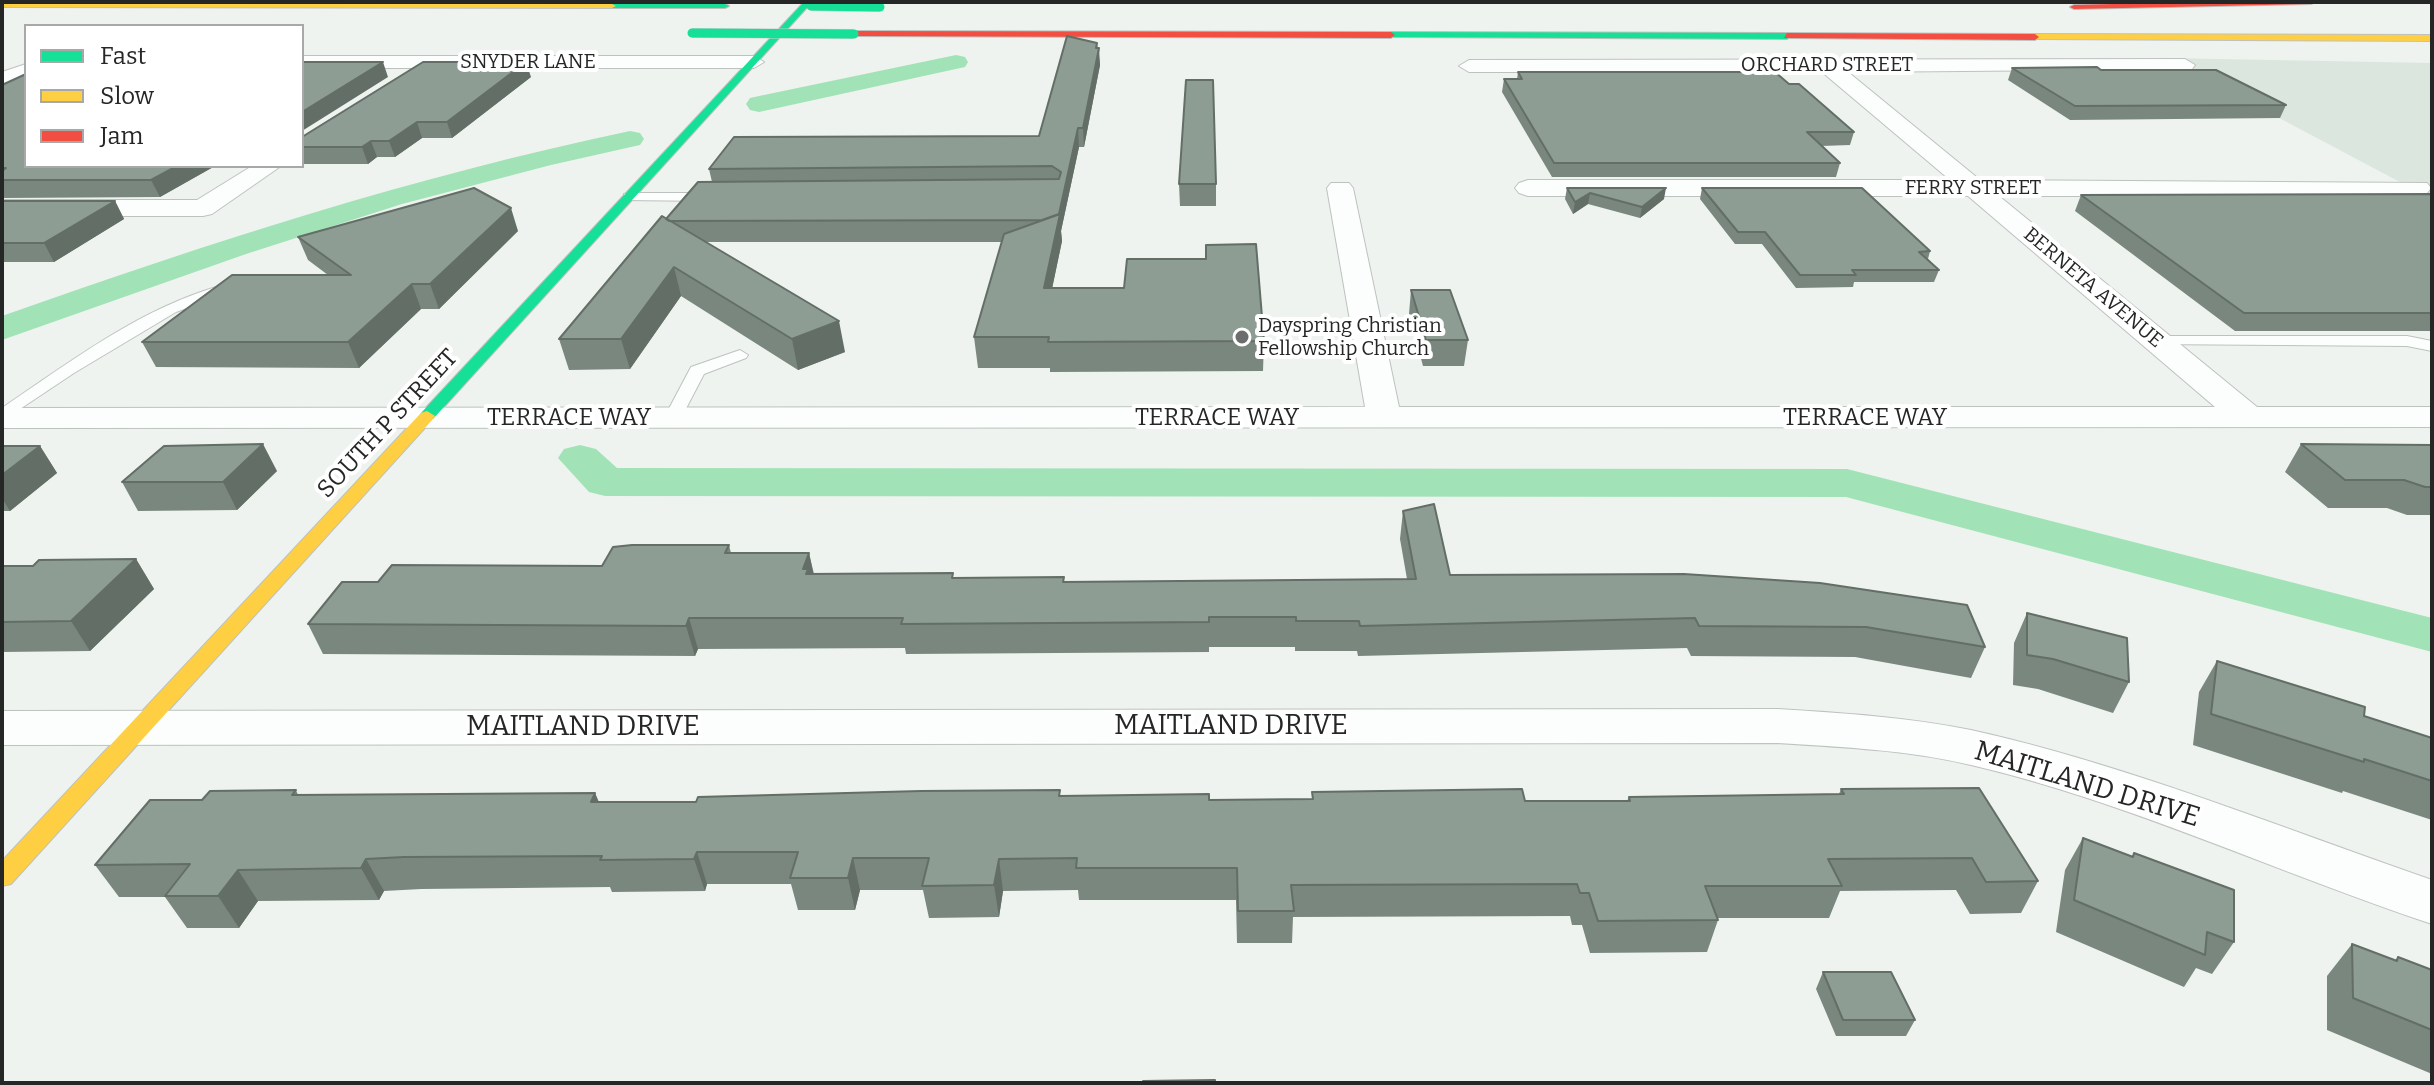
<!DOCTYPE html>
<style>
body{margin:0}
#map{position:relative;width:2434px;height:1085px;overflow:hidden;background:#eef3ef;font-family:Bitter,serif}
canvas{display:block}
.frame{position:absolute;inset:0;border:4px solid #242725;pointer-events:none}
.legend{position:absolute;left:24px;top:24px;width:280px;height:144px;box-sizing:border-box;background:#fff;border:2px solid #a7a9a8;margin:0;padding:10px 14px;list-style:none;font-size:24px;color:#242725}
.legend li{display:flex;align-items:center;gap:16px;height:40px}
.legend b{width:40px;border:2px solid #a7a9a8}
</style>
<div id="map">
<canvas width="2434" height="1085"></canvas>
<div class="frame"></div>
<ul class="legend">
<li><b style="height:10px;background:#16e098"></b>Fast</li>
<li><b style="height:10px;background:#ffcf43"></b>Slow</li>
<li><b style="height:10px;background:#f24e42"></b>Jam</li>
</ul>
</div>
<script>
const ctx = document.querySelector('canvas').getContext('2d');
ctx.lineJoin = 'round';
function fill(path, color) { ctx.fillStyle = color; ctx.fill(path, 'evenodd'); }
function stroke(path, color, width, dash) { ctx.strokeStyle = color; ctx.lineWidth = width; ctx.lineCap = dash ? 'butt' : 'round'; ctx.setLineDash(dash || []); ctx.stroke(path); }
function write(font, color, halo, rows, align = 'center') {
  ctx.font = font + ' Bitter,serif'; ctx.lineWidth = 8; ctx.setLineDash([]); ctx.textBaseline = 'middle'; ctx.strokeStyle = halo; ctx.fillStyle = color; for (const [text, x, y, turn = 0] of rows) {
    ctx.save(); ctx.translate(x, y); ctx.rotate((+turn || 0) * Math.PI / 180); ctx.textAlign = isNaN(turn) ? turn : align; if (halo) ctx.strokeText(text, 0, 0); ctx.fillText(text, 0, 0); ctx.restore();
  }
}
const built = new Path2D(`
 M2166,58l266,5v137v-1z`);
const canal = new Path2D(`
 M956,55l9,2 3,5 -3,5 -206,45 -9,-2 -4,-6 4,-6 9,-2z
 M630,131l10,2 4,6 -4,6 -89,20 -149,39 -156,50 -244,86v-24c206,-73 413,-140 628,-185z
 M580,445l16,4 21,19 1230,1 585,149v34l-586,-155 -1241,-1 -16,-4 -31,-34 6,-9z`);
const lane = new Path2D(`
 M629,193h80l6,4 -6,4 -85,-1v-6z
 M227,284l7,4 -2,3 -56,21 -102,61 -72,48v-13c69,-47 143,-103 225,-124z
 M2156,336h251l25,5v10l-25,-5 -257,-2v-6z
 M740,350l8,5 -2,3 -42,16 -25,48h-12l-3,-4 27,-51z`);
const street = new Path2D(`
 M302,56h452l10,6 -10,6h-452z
 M2185,59l10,6 -3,4 -344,3 132,108 447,3 4,5 -4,5 -9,3h-419l258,211h175v20l-2430,1v-20l1363,-1 -38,-219 4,-5h18l4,5 46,219h816l-247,-211h-440l-9,-3 -4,-5 4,-5 9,-3h422l-128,-108h-353l-10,-6 10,-6z
 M26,64v14l-24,8v-14z
 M252,166h29l-69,48 -9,2h-201v-16h195z
 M1778,709c65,4 129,8 193,21 154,34 311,98 461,150v44c-154,-51 -303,-122 -461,-159 -63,-15 -128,-18 -193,-22l-1776,2v-34z`);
const fast = new Path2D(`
 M804,2h8l-379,417h-12l-2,-3 2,-3z
 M612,4h113l4,2 -4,2h-116z
 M1391,32l396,1 4,3 -4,3 -399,-2z`);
const slow = new Path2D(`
 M2,3l610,1 4,2 -4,2 -610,-1z
 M2035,34l397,1v6l-400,-2z
 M427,411l8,5 -2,3 -422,465 -9,2v-25l419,-448z`);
const jam = new Path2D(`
 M2195,2h120l-4,2 -237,5 -4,-2 4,-2z
 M854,31l537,1 4,3 -4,3 -540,-2z
 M1787,33l248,1 4,3 -4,3 -251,-2z`);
const fastBridge = new Path2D(`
 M811,6l69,1
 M692,33l162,1`);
const wall = new Path2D(`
 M1097,43l3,22 -16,82h-5l-18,84 1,10 -10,47 212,53 -1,30 -213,1v-4h-72l-4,-31 28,-95h-296l139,110 -47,18 -117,-74 -51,73 -61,1 -10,-31 107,-120 46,-37 -3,-13 330,-33z
 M2012,68l89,2 185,35 -6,13 -210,2 -62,-40z
 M1518,72l271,12 65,48 -4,13 -29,1 19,17 -4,14h-284l-50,-85 2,-13h13z
 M531,77l-79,61h-30l-27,19h-18l-9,7h-66v-27z
 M2,85l24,81h189l-55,31 -158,1z
 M1179,184h37v22h-36z
 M1567,188l97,11 -24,19 -52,-14 -15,10 -8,-15z
 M1702,188l228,63 -2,8 11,11 -5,12h-80l-1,5 -57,1 -34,-44h-27l-35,-45z
 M2432,194v137h-197l-160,-120 6,-16z
 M2,201h113l9,18 -70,43h-52z
 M518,231l-79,78h-18l-62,59 -203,-1 -14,-25 186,-67 -20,-15 -10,-23z
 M1411,290l57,50 -4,26h-41l-14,-52z
 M2301,444l131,1v70h-25l-20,-7h-59l-43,-36z
 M2,446h38l17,27 -47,38h-8z
 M277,471l-40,39 -99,1 -16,-29z
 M1403,511l47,64 234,-1 301,73 -14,31 -116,-21 -164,-1 -4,-8 -329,8 -1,-5h-62v-4h-86v5l-303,2 -1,-6 -207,1 -3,7 -372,-2 -15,-30 70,-42 224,-16 127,-21 2,8h78l5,21 250,8 343,-3 -7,-40z
 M136,559l18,30 -64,62 -88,1v-86h31z
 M2027,613l102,69 -16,31 -75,-24 -25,-4 1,-42z
 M2217,661l147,55 68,23v81l-89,-29 -1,2 -149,-48 6,-53z
 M1841,789l197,92 -17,32 -51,1 -14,-24 -116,1 -11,27h-112l1,2 -11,32 -117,1 -8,-28h-10l-2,-9 -277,1 -1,26h-55l-1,-43h-157l-1,-10 -75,1 -4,26 -70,1 -6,-28h-63l-5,20h-57l-7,-26h-84l-2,7 -93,1 -2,-5 -189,2 -37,2 -5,9 -121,1 -19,27h-52l-22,-31h-46l-24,-32 107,-65 94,-10 2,5 297,-2 4,9h97l364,-6 149,4 103,-1v-7l213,9h102l2,-4 210,-3z
 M2083,838l49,18 2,-3 100,89 -22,32 -16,-6 -12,19 -128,-55 9,-62z
 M2352,944l43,16 3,-3 34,13v104l-105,-44v-54z
 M1823,972l92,48 -9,16h-70l-20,-47z`);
const shadedWall = new Path2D(`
 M1097,43v13l2,-8 1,17 -16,82 -1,-19z
 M383,62l5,15 -86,54v-19z
 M526,62l5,15 -79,61 -5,-16z
 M417,122l5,16 -27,19 -6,-16z
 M1078,128l1,19 -18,84 1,10 -16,77 -2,-30z
 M371,141l6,16 -9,7 -6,-17z
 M177,166h38l-55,31 -9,-17z
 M1666,188l-2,11 -24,19 2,-11z
 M1590,193l-2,11 -15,10 2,-12z
 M115,201l9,18 -70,43 -10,-19z
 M511,208l7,23 -79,78 -9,-25z
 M674,267l7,29 -51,73 -9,-30z
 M412,284l9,25 -62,59 -11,-26z
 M839,321l6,31 -47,18 -6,-31z
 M263,444l14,27 -40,39 -14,-28z
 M40,446l17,27 -47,38 -8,-13v-23z
 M809,553l6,29v16l-12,-29z
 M136,559l18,30 -64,62 -19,-30z
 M689,618l9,31 -3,7 -9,-30z
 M595,793l12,31 -16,-22z
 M697,852l10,32 -2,7 -11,-32z
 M853,858l7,32 -5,20 -7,-32z
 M366,859l18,32 -5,9 -18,-32z
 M999,859l4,32 -4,26 -5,-32z
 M238,870l20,31 -19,27 -21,-32z`);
const building = new Path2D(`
 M1067,36l30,7 -1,5h3l-16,80h-5l-19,86 -17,6 -373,1 -3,-2 32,-37 361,-3 2,-7 -9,-6 -343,3 25,-32 305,-1z
 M302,62h81l-81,50z
 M423,62h103l-79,60h-30l-28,19h-18l-9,6h-60v-10z
 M2097,67l4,3h115l70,35 -211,1 -63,-38z
 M1518,72h257l14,12h10l55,48h-47l33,31h-286l-50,-84h18z
 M26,74v92h151l-26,14h-149v-9l4,-3h-4v-83z
 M1186,80h27l3,104h-37z
 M474,188l37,20 -81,76h-18l-64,58h-206l90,-67h119l-53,-38z
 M1567,188h99l-24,19 -52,-14 -15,9z
 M1702,188h160l68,63 -11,1 20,18h-87l4,5h-56l-35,-43h-27z
 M2432,194v119h-188l-163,-118z
 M2,201h113l-71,42h-42z
 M1060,214l-16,74h80l3,-29h79v-14l50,-1 8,97 -216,1 1,-5h-75l30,-103z
 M662,216l177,105 -47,18 -118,-72 -53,72h-62z
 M1411,290h39l18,50h-42z
 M263,444l-40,38h-101l42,-36z
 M2301,444l131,1v42h-7l-21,-7h-59z
 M2,446h38l-38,29z
 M1434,504l16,71 234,-1 136,9 147,22 18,42 -119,-20 -167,-1 -4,-8 -335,8 -1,-5h-63v-4h-87v5l-308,2 2,-6h-214l-3,8 -378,-2 34,-42h36l14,-17 210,1 11,-19 19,-2h97l-4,8h84l-6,16h5l-2,5 147,-1 -1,5 112,-1 -1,5 353,-3 -13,-68z
 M136,559l-65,62 -69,1v-56h31l6,-6z
 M2027,613l100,25 2,44 -76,-23 -26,-4z
 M2217,661l148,46 -1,9 68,22v43l-68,-22v3l-153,-48z
 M1979,788l59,93 -52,1 -14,-24 -144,1 14,27h-137l13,34 -120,1 -9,-28h-9l-3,-9 -286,1 3,26h-56l-1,-43h-161l1,-10 -78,1 -5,26 -72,1 7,-28h-76l-5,20h-58l8,-26h-101l-3,7 -94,1 2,-4 -198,1 -38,2 -5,9 -123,2 -20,26h-53l25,-32 -95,1 55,-65h52l8,-9 86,-1 -4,5 303,-2 -4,9h105l2,-5 223,-6 139,-1 -1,6 150,-2v6l104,-1 -1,-7 210,-3 3,12h105l-1,-4 215,-3 -3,-5z
 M2083,838l50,19 1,-4 100,37v52l-27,-10 -2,23 -131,-55z
 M2352,944l45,17 1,-4 34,13v60l-79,-32z
 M1823,972h68l24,48h-72z
 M1215,1080v3h-73l1,-2z`);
const markers = [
 [1242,337,8,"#6b6e6c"]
];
const farStreetnames = [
 ["SNYDER LANE",528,62],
 ["ORCHARD STREET",1827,65],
 ["FERRY STREET",1973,188],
 ["BERNETA AVENUE",2093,288,40]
];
const farPoinames = [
 ["Dayspring Christian",1258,326],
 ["Fellowship Church",1258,349]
];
const streetNames = [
 ["TERRACE WAY",569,418],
 ["TERRACE WAY",1217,418],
 ["TERRACE WAY",1865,418],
 ["SOUTH P STREET",388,424,-47]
];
const nearStreetnames = [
 ["MAITLAND DRIVE",1231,726],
 ["MAITLAND DRIVE",583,727],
 ["MAITLAND DRIVE",2087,785,17]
];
fill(built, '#dbe6de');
fill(canal, '#a1e3b6');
stroke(lane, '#bec2bf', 2);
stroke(street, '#bec2bf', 2);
stroke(fast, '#bec2bf', 2);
stroke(slow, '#bec2bf', 2);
stroke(jam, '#bec2bf', 2);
fill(lane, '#fcfdfd');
fill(street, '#fcfdfd');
fill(fast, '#16e098');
fill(slow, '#ffcf43');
fill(jam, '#f24e42');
stroke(fastBridge, '#cdd0ce', 10, []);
stroke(fastBridge, '#16e098', 9);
fill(wall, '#79877e');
fill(shadedWall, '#636e67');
fill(building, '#8d9d93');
stroke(building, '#636e67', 2);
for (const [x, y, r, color] of markers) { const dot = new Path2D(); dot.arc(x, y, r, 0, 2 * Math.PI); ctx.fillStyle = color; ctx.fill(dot); stroke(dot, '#fff', 3); }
write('20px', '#242725', '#fff', farStreetnames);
write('20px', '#242725', '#fff', farPoinames, 'left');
write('24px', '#242725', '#fff', streetNames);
write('28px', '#242725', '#fff', nearStreetnames);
</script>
